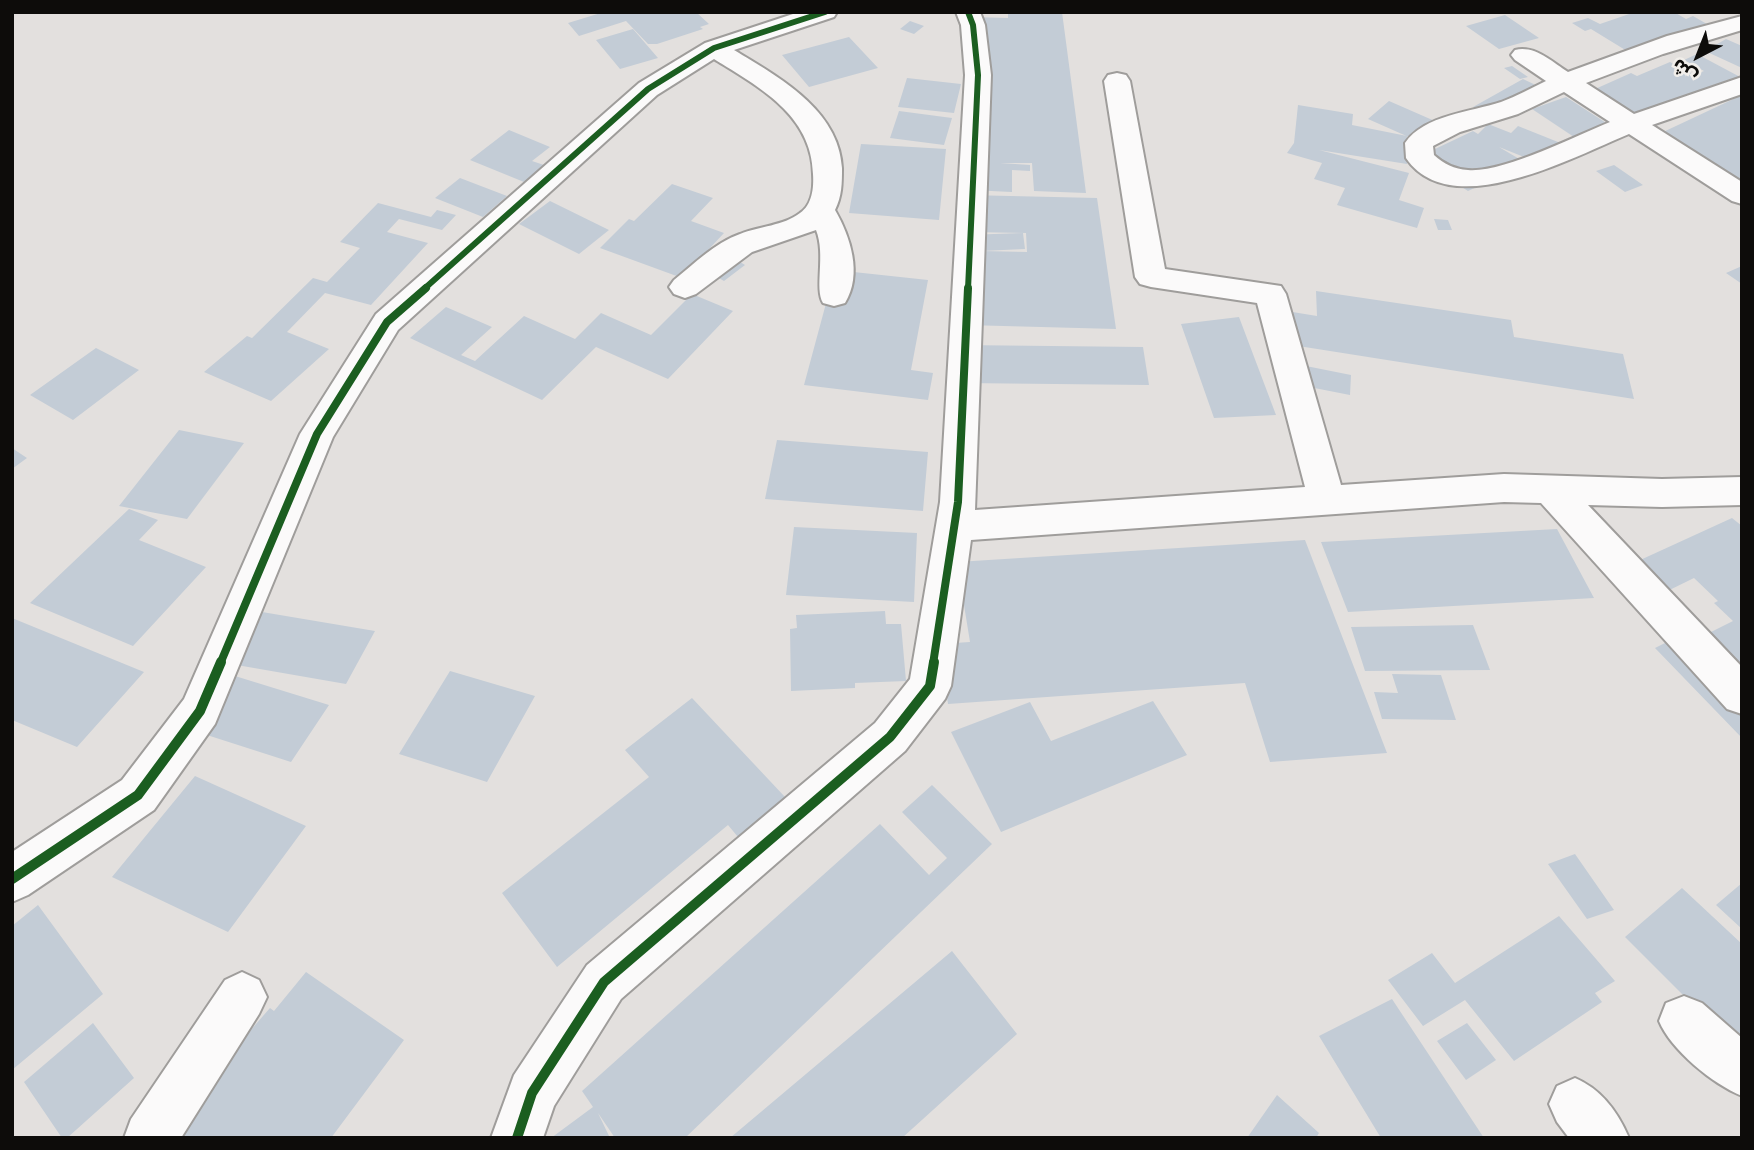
<!DOCTYPE html>
<meta charset="utf-8">
<style>
body{margin:0}
#map{position:relative;width:1754px;height:1150px;overflow:hidden;background:#e3e0de;font-family:Quicksand,"Noto Sans Arabic",sans-serif}
canvas{display:block}
.frame{position:absolute;inset:0;border:14px solid #0d0c0a;pointer-events:none}
.north{position:absolute;left:1663px;top:21px;width:70px;height:70px;-webkit-text-stroke:5px #f1eeea;paint-order:stroke;rotate:222deg;font-size:19px;font-weight:700;line-height:28px;text-align:center;color:#0d0c0a}
.north::after{content:'';display:block;margin:auto;width:24px;height:32px;background:#0d0c0a;clip-path:polygon(50% 0,100% 100%,50% 72%,0 100%)}
</style>
<div id="map">
<canvas width="1754" height="1150"></canvas>
<div class="frame"></div>
<div class="north">ش</div>
</div>
<script>
const ctx = document.querySelector('canvas').getContext('2d');
ctx.lineJoin = 'round';
function fill(path, color) { ctx.fillStyle = color; ctx.fill(path, 'evenodd'); }
function stroke(path, color, width, dash) { ctx.strokeStyle = color; ctx.lineWidth = width; ctx.lineCap = dash ? 'butt' : 'round'; ctx.setLineDash(dash || []); ctx.stroke(path); }
const building = new Path2D(`
 M604,12h92l13,12 -9,3 3,2 -46,15h-9l-22,-23 -47,15 -11,-13z
 M1008,12h54l24,181 -52,-2 -2,-28h-32l30,2v6l-18,-1v22l-42,-2 17,-16 1,-11 -13,-1 -5,-145 38,1z
 M1635,12h39l12,7 7,-3 26,15 -79,28 -49,-30 -6,2 -13,-8 16,-5 12,6z
 M1505,15l34,23 -40,11 -33,-23z
 M910,21l14,5 -10,8 -14,-5z
 M633,29l25,29 -38,11 -24,-29z
 M849,37l29,31 -69,19 -27,-32z
 M1726,39l16,7v22l-37,-17z
 M1697,54l45,24 -111,53 -56,-33 56,-25 6,3 33,-14 25,13 9,-4 -20,-11z
 M1512,66l16,11 -8,2 -16,-11z
 M907,78l54,6 -7,29 -56,-6z
 M1523,79l21,10 -51,29 -20,-11z
 M1742,95v105l-98,-59z
 M1566,97l45,29 -34,13 -45,-30z
 M1389,101l64,28 -33,13 -52,-23z
 M1298,105l55,9 -1,11 55,11v28l-88,-14 90,23 -10,27 25,8 -7,20 -80,-23 8,-17 -31,-9 8,-16 -35,-10 7,-10z
 M899,111l53,7 -8,27 -54,-7z
 M1488,124l23,9 7,-7 45,18 -19,21 -45,-18 27,16 -58,28 -52,-33 57,-27 5,3z
 M509,130l41,17 -18,14 12,4 -20,17 -54,-22z
 M861,144l85,5 -7,71 -90,-7z
 M1614,165l29,20 -18,7 -29,-21z
 M460,178l47,18 -24,21 -48,-19z
 M672,184l41,14 -22,23 33,12 -42,45 -82,-30 29,-29 5,2z
 M967,195l130,3 19,131 -150,-4v-90l57,-2 2,16 -44,2 46,1 -1,-19 -57,-1z
 M550,201l59,29 -30,24 -60,-30z
 M378,203l53,14 6,-7 19,5 -14,15 -43,-11 -12,13 41,11 -57,62 -46,-12 -38,39 42,17 -58,52 -67,-29 43,-36 5,2 61,-60 14,4 33,-34 -20,-6z
 M1434,219l14,1 4,10h-14z
 M732,257l13,8 -21,16 -14,-8z
 M1742,266v18l-16,-11z
 M835,270l93,10 -17,90 22,3 -5,27 -124,-15z
 M1316,291l195,29 3,17 109,17 11,45 -361,-57 1,-33 43,7z
 M692,294l41,17 -65,68 -72,-32 -54,53 -132,-62 36,-31 46,20 -31,28 14,6 49,-45 51,23 26,-26 50,22z
 M1239,317l37,98 -62,3 -33,-94z
 M959,345l184,2 6,38 -188,-2z
 M96,348l43,22 -66,50 -43,-25z
 M1291,363l60,12 -1,20 -61,-12z
 M179,430l65,13 -57,76 -68,-13z
 M777,440l151,12 -5,59 -158,-12z
 M12,448l15,10 -15,11z
 M129,509l29,11 -19,20 67,27 -73,79 -103,-43z
 M1732,518l10,8v212l-87,-90 32,-16 8,8 38,-19 -19,-18 4,-2 -24,-23 -49,24 -31,-30z
 M794,527l123,6 -3,69 -128,-7z
 M1557,529l37,69 -246,14 -27,-70z
 M1305,540l82,213 -117,9 -25,-79 -297,21 -9,-60 31,-2 -13,-80z
 M885,611l1,13h15l5,57 -51,2v5l-64,3 -1,-62 7,-1 -1,-13z
 M262,612l113,19 -29,53 -115,-20z
 M12,618l132,54 -67,75 -65,-27z
 M1473,625l17,45 -125,1 -14,-44z
 M450,671l85,25 -48,86 -88,-28z
 M222,672l107,33 -38,57 -109,-35z
 M1392,674l49,1 15,45 -74,-1 -8,-27 24,1z
 M692,698l93,99 -47,40 -10,-12 -171,142 -55,-74 147,-116 -24,-27z
 M1153,701l34,54 -186,77 -50,-100 79,-30 21,39z
 M195,776l111,50 -78,106 -116,-55z
 M932,785l60,59 -307,294h-70l-17,-25 12,25h-59l42,-31 -11,-16 298,-267 49,51 18,-17 -45,-46z
 M1575,854l39,56 -27,9 -39,-55z
 M1742,883v46l-26,-24z
 M1682,888l60,56v99l-45,-34 -72,-72z
 M38,905l65,89 -91,76v-144z
 M1559,916l56,65 -20,12 7,9 -88,59 -49,-61 -42,26 -35,-46 44,-27 23,30z
 M952,951l65,83 -115,104h-172z
 M306,972l98,68 -73,98h-175l114,-130 4,3z
 M1392,999l92,139h-103l-62,-102z
 M93,1023l41,55 -67,60h-5l-38,-56z
 M1467,1023l29,37 -30,20 -29,-39z
 M1277,1095l42,38 -3,5h-69z`);
const minor = new Path2D(`
 M799,12h38l-3,5 -100,33c45,27 105,60 108,118 0,15 0,28 -7,42 15,26 28,64 10,93l-11,3 -11,-3c-9,-15 3,-48 -7,-73l-64,22 -56,42 -11,4 -11,-4 -5,-7 5,-7c21,-17 41,-37 66,-46 20,-8 43,-8 60,-21 12,-8 14,-25 13,-39 -1,-59 -54,-87 -99,-115l-57,36 -259,235 -65,107 -118,287 -61,86 -126,85 -16,7v-50l110,-72 62,-81 116,-265 76,-120 263,-231 66,-40z
 M956,12h24l5,13 6,50 -16,435 330,-23 -48,-184 -106,-16 -11,-3 -5,-7 -31,-196 4,-6 9,-2 9,2 4,6 35,188 116,17 5,8 55,191 163,-11 158,5 80,-2v28l-80,2 -74,-2 154,162v47l-15,-5 -186,-206 -37,-1 -533,38 -20,146 -6,13 -40,52 -284,248 -67,107 -11,32h-52l23,-63 73,-110 288,-242 35,-44 30,-177 25,-427 -4,-50z
 M1742,16v14l-79,24 -77,29 48,31 108,-37v17l-90,31 90,57v22l-10,-3 -103,-67c-56,23 -178,90 -223,24l-1,-15c19,-28 66,-31 96,-41 16,-6 30,-14 45,-21l-31,-21 -4,-5 4,-5c20,-5 37,12 53,22l99,-36zM1564,92l46,30c-35,14 -107,51 -142,48 -14,-1 -24,-6 -34,-15l-1,-9 27,-14 58,-18z
 M242,972l17,8 8,17 -8,17 -78,124h-57l7,-19 94,-139z
 M1684,996l18,7 40,35v58c-29,-12 -71,-46 -83,-75l7,-18z
 M1575,1078c26,11 43,34 54,60h-60l-12,-16 -8,-18 8,-18z`);
const cyclewayFar2 = new Path2D(`
 M424,289l224,-200 66,-41 111,-36
 M968,289l10,-214 -5,-50 -5,-13`);
const cyclewayFar1 = new Path2D(`
 M220,664l97,-230 70,-112 39,-34
 M933,664l25,-162 10,-214`);
const cycleway = new Path2D(`
 M12,879l126,-84 62,-84 21,-49
 M517,1138l15,-45 72,-111 286,-245 40,-51 4,-24`);
fill(building, '#c3ccd6');
stroke(minor, '#9f9d9b', 4);
fill(minor, '#fbfafa');
stroke(cyclewayFar2, '#1b5e20', 6);
stroke(cyclewayFar1, '#1b5e20', 8);
stroke(cycleway, '#1b5e20', 10);
</script>
